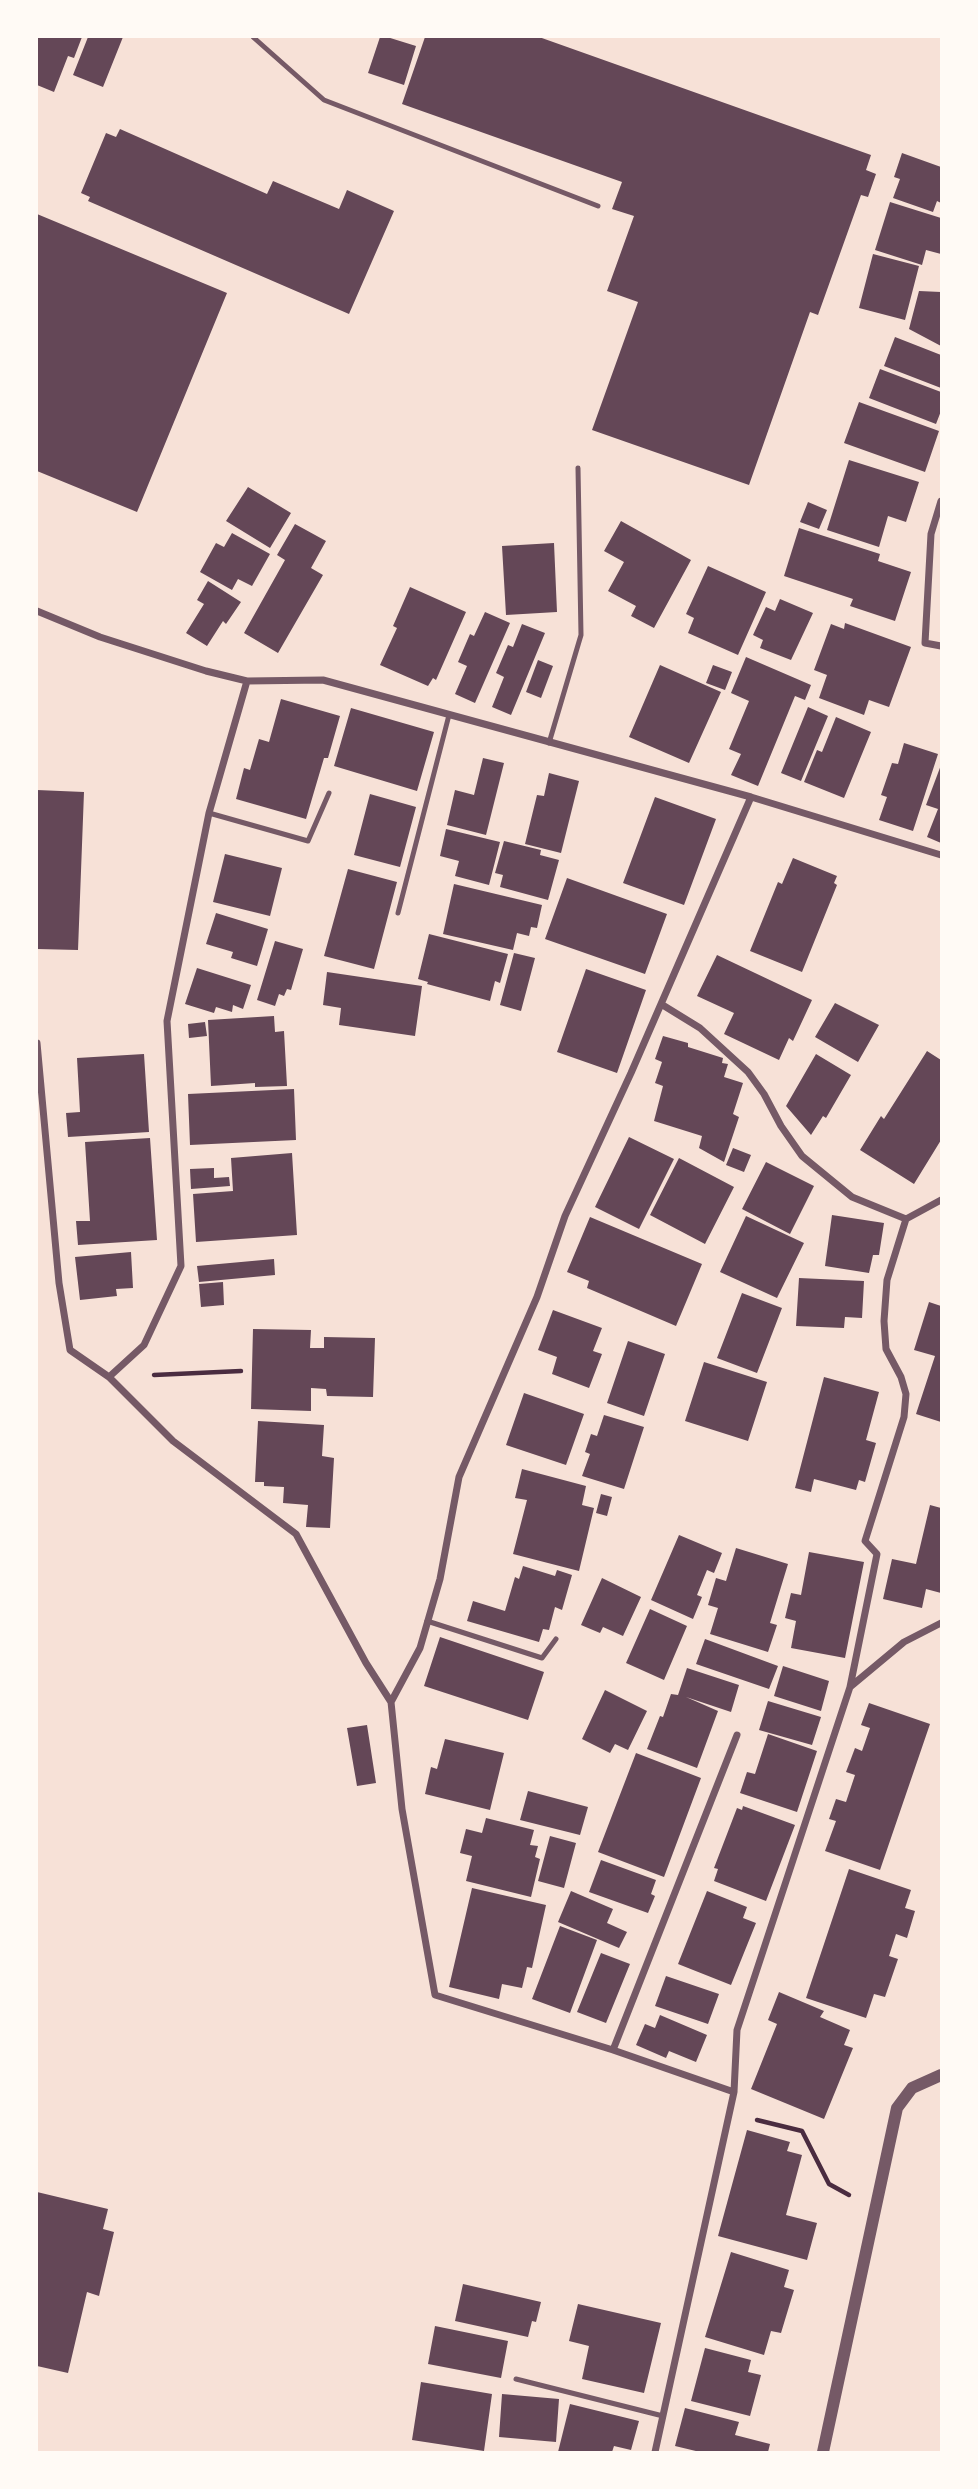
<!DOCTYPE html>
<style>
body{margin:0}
#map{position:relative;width:978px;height:2489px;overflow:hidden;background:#f7e1d7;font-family:Bitter,serif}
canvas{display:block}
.frame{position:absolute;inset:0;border:38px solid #fffaf5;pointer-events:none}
</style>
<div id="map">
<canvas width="978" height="2489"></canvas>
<div class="frame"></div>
</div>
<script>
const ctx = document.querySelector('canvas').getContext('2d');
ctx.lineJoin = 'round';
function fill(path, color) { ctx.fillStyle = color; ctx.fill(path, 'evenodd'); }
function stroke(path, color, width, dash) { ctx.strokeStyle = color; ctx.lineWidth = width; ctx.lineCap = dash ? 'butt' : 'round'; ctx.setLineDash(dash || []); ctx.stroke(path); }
const building = new Path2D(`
 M37,37h45l-8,21 -6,-2 -14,36 -17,-7z
 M88,37h35l-20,50 -30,-12z
 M380,37h7l29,9 -12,39 -36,-12z
 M425,37h114l332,118 -5,15 10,4 -8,23 -7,-2 -43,120 -8,-3 -61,173 -157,-55 46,-128 -31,-11 27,-75 -22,-7 10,-27 -220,-78z
 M120,129l147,65 6,-13 66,28 8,-19 47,21 -45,103 -261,-113 2,-4 -9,-4 25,-60 10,4z
 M902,153l39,14v36l-4,-2 -4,11 -40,-14 7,-19 -6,-2z
 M890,202l51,16v36l-15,-4 -4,15 -47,-15z
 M37,214l190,79 -90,219 -100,-41z
 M873,254l46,12 -14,54 -46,-12z
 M919,291l22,1v54l-32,-17z
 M895,337l46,18v33l-57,-22z
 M880,369l61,23v19l-5,13 -67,-26z
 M859,402l80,29 -14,41 -81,-29z
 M849,460l70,22 -13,40 -18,-6 -9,31 -52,-17z
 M248,487l43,26 -21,35 -44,-27z
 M808,502l19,8 -8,19 -19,-7z
 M621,521l70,39 -37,68 -23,-12 5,-10 -28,-15 16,-29 -20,-11z
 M295,524l31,17 -15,27 12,7 -45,78 -34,-20 41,-73 -8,-5z
 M799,528l81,26 -2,7 33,11 -16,49 -45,-15 3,-7 -69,-23z
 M232,533l38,21 -18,32 -14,-7 -6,11 -32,-18 16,-29 8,4z
 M554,543l3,69 -51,3 -4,-69z
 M708,566l58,26 -28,63 -50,-22 6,-15 -8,-4z
 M208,581l33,21 -15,22 -3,-3 -16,25 -21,-13 18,-29 -7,-4z
 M410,587l56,25 -30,68 -3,-2 -5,8 -48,-21 17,-37 -4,-2z
 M780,599l33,14 -22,47 -31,-12 3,-8 -10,-5 13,-28 9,4z
 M485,612l25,11 -35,80 -20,-9 12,-28 -9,-4 12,-28 4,2z
 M845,623l66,24 -22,60 -20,-7 -5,15 -45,-17 8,-23 -13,-5 17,-46 13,5z
 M522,624l23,9 -34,82 -19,-8 12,-30 -8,-4 12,-28 5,2z
 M746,657l65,28 -6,15 -10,-4 -37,90 -27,-11 10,-21 -12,-5 20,-48 -18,-8z
 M538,660l15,6 -12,32 -15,-6z
 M660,665l61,27 -32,71 -60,-26z
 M713,665l19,7 -7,18 -19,-7z
 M281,699l59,17 -12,42h-4l-18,61 -70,-20 8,-31 6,2 9,-31 10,3z
 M808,707l20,9 -27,65 -20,-8z
 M351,708l83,24 -17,59 -83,-25z
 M836,717l35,15 -27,66 -40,-16 13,-32 5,2z
 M904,743l34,11 -25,77 -34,-11 8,-23 -6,-2 11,-32 6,1z
 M483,758l21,5 -18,72 -39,-10 8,-35 19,5z
 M941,765v78l-14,-6 11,-28 -12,-4z
 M549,773l30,8 -18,72 -36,-9 12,-49 7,1z
 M37,790l47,2 -6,158 -41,-1z
 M370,794l46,13 -16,60 -46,-12z
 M655,797l61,22 -32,86 -61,-22z
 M446,829l54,13 -11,43 -34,-9 4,-15 -19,-5z
 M504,841l37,9 -1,5 19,5 -11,40 -48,-13 3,-12 -8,-2z
 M225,854l57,14 -12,48 -57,-14z
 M793,858l44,18 -3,7 3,2 -35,87 -52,-21 28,-69 4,2z
 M348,869l49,13 -23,87 -50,-13z
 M567,878l100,36 -22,60 -100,-35z
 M454,884l88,21 -5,23 -6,-1 -2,9 -12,-3 -4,17 -70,-16z
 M216,913l52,16 -11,37 -26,-8 2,-6 -27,-8z
 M429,934l79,20 -8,29 -5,-2 -5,20 -63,-17 1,-2 -10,-3z
 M275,941l28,8 -12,41 -4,-1 -3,7 -5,-2 -4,12 -18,-6z
 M514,953l21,5 -14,53 -21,-6z
 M717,955l95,45 -19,41 -4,-3 -10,22 -55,-26 10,-21 -37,-17z
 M197,968l54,17 -8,24 -10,-4 -1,7 -16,-5 -2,6 -29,-9z
 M586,969l60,21 -29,83 -60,-21z
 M327,972l95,14 -7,50 -76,-11 2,-17 -18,-3z
 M835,1003l44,22 -21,37 -43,-25z
 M274,1016l1,16 9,-1 3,55 -32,1v-4l-44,3 -3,-66z
 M205,1022l2,14 -18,2 -1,-14z
 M663,1036l25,7v4l35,11 -1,5 6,1 -4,13 19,6 -10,31 6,3 -15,45 -25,-14 3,-12 -48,-15 9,-35 -8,-3 7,-21 -7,-3z
 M927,1051l14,9v80l-27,44 -54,-34 21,-34 3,3z
 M144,1054l5,78 -81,5 -2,-24 14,-1 -3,-54z
 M816,1054l35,21 -25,43 -3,-2 -12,19 -25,-29z
 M294,1089l2,51 -106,5 -2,-51z
 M629,1137l45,22 -35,70 -44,-22z
 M150,1138l7,102 -79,5 -2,-24h14l-5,-79z
 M733,1148l18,7 -7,17 -18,-7z
 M292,1153l5,82 -101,7 -3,-48 40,-3 -2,-33z
 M679,1158l55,29 -29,57 -55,-29z
 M766,1162l48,24 -24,48 -48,-25z
 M214,1168v10l15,-1 1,9 -39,3 -1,-20z
 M832,1215l52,8 -5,32h-6l-4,18 -44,-7z
 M746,1216l58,27 -27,55 -57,-26z
 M590,1217l112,47 -26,62 -89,-38 2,-7 -22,-9z
 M131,1252l2,36 -17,1 1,7 -37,4 -5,-43z
 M274,1259l1,16 -76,7 -2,-16z
 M799,1278l65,3 -2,37 -17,-1 -1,11 -48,-2z
 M223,1282l1,23 -23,2 -2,-23z
 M742,1293l40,15 -25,65 -40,-15z
 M929,1302l12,4v116l-25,-8 19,-58 -21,-6z
 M553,1310l49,18 -9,23 9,3 -13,34 -37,-14 5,-17 -19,-7z
 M253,1329l58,1 -1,18h14v-11l51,1 -2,59 -46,-1 -1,-7 -15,-1v23l-60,-2z
 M628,1341l37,13 -21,62 -37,-13z
 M704,1362l63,20 -19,59 -63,-20z
 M824,1377l55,15 -13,48 10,3 -11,39 -6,-2 -3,10 -42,-11 -3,13 -16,-4z
 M524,1393l60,21 -18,51 -60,-20z
 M604,1415l40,12 -20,62 -42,-13 8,-22 -5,-2 6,-18 6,2z
 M258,1421l66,4 -2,31 12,2 -4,70 -24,-1 2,-22 -25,-2 1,-16 -20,-1v-4h-9z
 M522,1469l64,17 -4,19 12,3 -15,63 -66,-17 14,-54 -12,-2z
 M601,1494l11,3 -5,19 -11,-3z
 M930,1505l11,3v85l-15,-4 -4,19 -39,-9 9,-40 24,5z
 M679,1535l43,18 -8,20 -7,-3 -10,25 5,2 -9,22 -42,-19z
 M736,1548l52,16 -18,59 7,2 -9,27 -58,-18 8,-26 -10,-3 8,-27 10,3z
 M809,1552l55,10 -19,96 -54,-10 5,-27 -11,-3 6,-25 10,2z
 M523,1566l32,10 2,-6 15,5 -10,35 -7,-3 -6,23 -6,-1 -4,13 -72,-21 6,-20 32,10 10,-34 4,2z
 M602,1578l39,19 -18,39 -20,-9 -3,6 -19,-8z
 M650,1609l37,17 -23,54 -38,-17z
 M440,1637l104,35 -16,48 -104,-34z
 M705,1639l73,27 -9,23 -73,-25z
 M783,1666l46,15 -8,30 -47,-15z
 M687,1668l52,17 -8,27 -45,-15 32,14 -21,57 -50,-19 13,-33 3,1 8,-23 7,1z
 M605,1690l42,21 -19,39 -13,-6 -5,9 -28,-14z
 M768,1701l53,16 -9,28 -53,-15z
 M869,1703l61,21 -50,146 -55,-19 11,-30 -7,-2 7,-20 10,3 9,-27 -9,-3 9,-24 7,3 8,-23 -9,-3z
 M367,1725l9,58 -19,3 -10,-58z
 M768,1734l49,17 -20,61 -57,-19 7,-21 8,2z
 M445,1739l59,14 -14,57 -65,-16 6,-27 6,2z
 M636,1753l65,25 -37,99 -66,-25z
 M528,1791l60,16 -8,28 -60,-15z
 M743,1806l52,19 -29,76 -52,-20 4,-12 -4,-1 23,-60 5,2z
 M486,1818l48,12 -4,15 8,1 -3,11 5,2 -9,38 -65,-16 6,-25 -12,-3 6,-24 16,4z
 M550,1836l26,7 -12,45 -26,-7z
 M601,1860l55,20 -5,14 4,2 -7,17 -59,-21z
 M849,1869l62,21 -6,18 10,3 -8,27 -11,-4 -7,22 9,3 -13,38 -11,-3 -8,24 -60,-20z
 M472,1888l74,17 -14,63 -5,-1 -5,21 -20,-4 -3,15 -50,-12z
 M571,1891l42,18 -6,14 20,9 -8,16 -61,-26z
 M707,1891l40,16 -4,11 13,5 -25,62 -53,-21z
 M560,1926l37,14 -27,73 -38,-14z
 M601,1953l29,11 -24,59 -29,-11z
 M666,1976l53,18 -11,30 -53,-18z
 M779,1992l45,19 -4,6 30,13 -6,15 9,3 -29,71 -73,-30 26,-65 -9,-4z
 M660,2015l47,20 -11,27 -27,-11 -3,7 -30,-13 9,-21 10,4z
 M747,2130l43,12 -3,9 15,4 -16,60 31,8 -10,37 -89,-24z
 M37,2192l71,17 -5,20 11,3 -15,64 -12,-4 -19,81 -31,-7z
 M731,2252l58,18 -5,17 10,3 -13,43 -10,-2 -7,24 -59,-18z
 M463,2284l78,18 -5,20 -4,-1 -4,16 -73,-16z
 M578,2304l83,19 -17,70 -62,-14 7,-33 -20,-5z
 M435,2326l73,15 -7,37 -73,-14z
 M705,2348l46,12 -3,12 13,3 -11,41 -59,-15z
 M421,2382l71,12 -8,57 -72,-11z
 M502,2394l57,5 -3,43 -57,-5z
 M570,2404l69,17 -8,29 -17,-4 -2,6h-54z
 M685,2408l54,14 -4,13 35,9 -2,8h-68l-25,-6z`);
const path = new Path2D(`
 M154,1375l87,-4
 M757,2120l45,11 27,53 20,11`);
const service = new Path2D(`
 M253,37l71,63 274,106
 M549,743l32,-108 -3,-167
 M209,813l99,28 21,-48
 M398,913l51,-198
 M427,1621l115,37 14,-19
 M516,2379l147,37`);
const minor = new Path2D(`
 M941,501l-10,33 -6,109 16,3
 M37,611l63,26 106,34 41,10 76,-1 428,117 190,58
 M661,1004l39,24 48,44 16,22 17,32 21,30 50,41 54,22
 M37,1043l22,240 11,67 39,27 64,64 123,93 70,129 25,39 11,107 33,186 178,55 121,42
 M109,1377l35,-32 37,-79 -14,-245 42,-208 38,-132
 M850,1687l27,-133 -12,-13 39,-124 2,-23 -5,-17 -15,-28 -2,-28 3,-41 19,-61 35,-19
 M391,1702l29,-54 20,-69 19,-102 78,-180 28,-81 66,-143 120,-276
 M613,2050l124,-315
 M655,2452l79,-360 3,-62 113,-343 54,-45 37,-19`);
const tertiary = new Path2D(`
 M823,2452l74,-344 15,-20 29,-13`);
fill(building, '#644757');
stroke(path, '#4a2c40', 4.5);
stroke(service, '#755966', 5);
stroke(minor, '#755966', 7);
stroke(tertiary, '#755966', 12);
</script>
